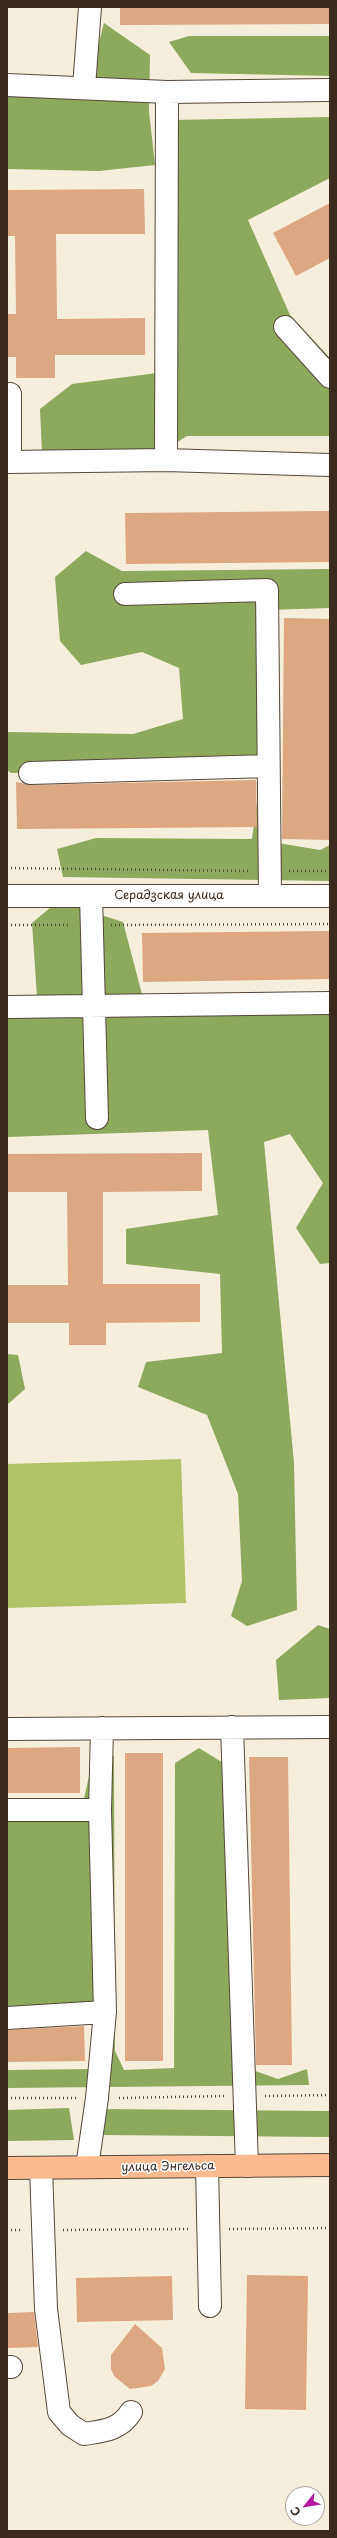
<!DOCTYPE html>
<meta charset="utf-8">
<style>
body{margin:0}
#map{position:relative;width:337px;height:2538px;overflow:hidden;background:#f6eedc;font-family:"Playpen Sans",sans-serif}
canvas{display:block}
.frame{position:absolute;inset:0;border:8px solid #3b2a1e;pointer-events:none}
.north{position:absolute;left:285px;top:2486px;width:40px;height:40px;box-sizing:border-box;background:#fff;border:1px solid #b1aaa5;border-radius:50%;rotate:240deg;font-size:11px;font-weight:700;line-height:16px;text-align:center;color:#3b2a1e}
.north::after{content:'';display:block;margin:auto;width:14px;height:18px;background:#b5179e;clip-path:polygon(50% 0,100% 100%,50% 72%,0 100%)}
</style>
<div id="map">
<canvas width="337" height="2538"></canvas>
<div class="frame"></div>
<div class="north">С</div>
</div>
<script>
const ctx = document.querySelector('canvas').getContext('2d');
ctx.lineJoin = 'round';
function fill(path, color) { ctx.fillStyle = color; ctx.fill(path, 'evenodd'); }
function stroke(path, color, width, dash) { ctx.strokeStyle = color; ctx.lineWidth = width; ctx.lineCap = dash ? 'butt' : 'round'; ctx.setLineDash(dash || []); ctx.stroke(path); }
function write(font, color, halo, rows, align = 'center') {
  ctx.font = font + ' "Playpen Sans",sans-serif'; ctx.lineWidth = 3; ctx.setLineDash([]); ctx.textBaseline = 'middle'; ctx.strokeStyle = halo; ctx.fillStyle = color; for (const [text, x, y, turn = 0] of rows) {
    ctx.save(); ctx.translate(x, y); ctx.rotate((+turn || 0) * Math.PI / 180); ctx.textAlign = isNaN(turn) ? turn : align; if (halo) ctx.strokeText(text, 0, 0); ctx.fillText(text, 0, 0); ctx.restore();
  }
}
const green = new Path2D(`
 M181,1459l5,144 -179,5v-144z`);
const forest = new Path2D(`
 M104,23l46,32 -1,56 6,54 -56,6 -92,-2v-91l83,-1z
 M189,36h141v40l-139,-3 -22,-31z
 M330,117v61l-82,42 42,95 40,43v78h-143l-27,17h-118l-2,-44 32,-25 85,-11 17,-253z
 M86,551l36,20 208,-2v39l-61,2 3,232 48,8 10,-5v36l-267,-4 -6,-28 39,-11 156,1 8,-60 -9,-12 -240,6 -4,-3v-38l126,2 50,-15 -4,-51 -37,-16 -61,13 -21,-24 -5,-64z
 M58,901l65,21 20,76 187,-3v268l-10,1 -24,-36 27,-45 -33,-49 -26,8 30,321 3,147 -50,16 -16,-10 11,-35 -4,-87 -31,-79 -69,-28 8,-25 76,-9 -2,-79 -94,-10v-35l92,-14 -10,-85 -201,7v-139l30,-1 -5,-74z
 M7,1354l11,1 7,34 -18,16z
 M318,1625l12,4v69l-51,2 -3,-40z
 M199,1748l39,24 6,295 34,12 29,-10 2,16 -302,3v-18l87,-1 3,-45 -90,-11v-211l76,1 11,-49 20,2 1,295 9,19 50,-2 1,-305z
 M69,2108l5,32 -67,1v-31z
 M100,2109l230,2v26l-230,-2z`);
const building = new Path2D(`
 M120,7h210v17l-210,1z
 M144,189l1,45h-89l1,85 88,-1v37h-90v23h-39v-21h-9v-43h9l-1,-78h-8v-46z
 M330,203v55l-34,18 -23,-43z
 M330,511v51l-204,2 -1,-51z
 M284,618l46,1v221l-48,-1z
 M256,780l1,47 -240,2 -1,-47 14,3z
 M330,931v48l-187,3 -1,-49z
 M202,1153v38l-99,1v92h97v38l-94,1v22h-37v-22h-62v-38h61l-1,-93h-60v-38z
 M80,1747v46h-73v-45z
 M125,1753h38v308h-38z
 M249,1757h39l4,308h-36z
 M84,2026l1,35 -78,1v-32z
 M247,2275l61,1 -2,134 -61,-1z
 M172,2276l1,44 -96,2 -1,-44z
 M34,2312l4,35 -31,1v-35z
 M135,2324l27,24 3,21 -7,12 -7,5 -21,3 -16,-13 -3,-7v-14z`);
const path = new Path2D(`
 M7,868l241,3
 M289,871h41
 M7,925h63
 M111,925l219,-1
 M265,2096l65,-1
 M7,2098h69
 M119,2098l105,-2
 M229,2229l101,-1
 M7,2230h15
 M63,2230l125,-1`);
const minor = new Path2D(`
 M7,85l160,7 163,-2
 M84,87l6,-80
 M285,327l45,50
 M166,460l1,-368
 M7,462l159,-2 164,5
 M10,462v-68
 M125,594l142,-4 3,306
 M30,773l238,-7
 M7,896h323
 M91,896l6,222
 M7,1007l323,-4
 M232,1727l15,439
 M7,1729l323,-2
 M7,1810h93
 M7,2018l98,-6
 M207,2166l3,140
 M87,2167l10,-69 8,-86 -5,-202 2,-82
 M41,2168l5,141 13,103 11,13 14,9c19,-3 36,-4 47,-22
 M7,2367h4`);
const major = new Path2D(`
 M7,2168l323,-3`);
const streetNames = [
 ["Серадзская улица",169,896],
 ["улица Энгельса",168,2167,-1]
];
fill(green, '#b0c367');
fill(forest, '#8ca95c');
fill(building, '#dda782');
stroke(minor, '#57473a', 24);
stroke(major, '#57473a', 24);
stroke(path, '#57473a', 2.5, [1, 3]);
stroke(minor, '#fff', 22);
stroke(major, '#fcba8e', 22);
write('12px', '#3b2a1e', '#fff', streetNames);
</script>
